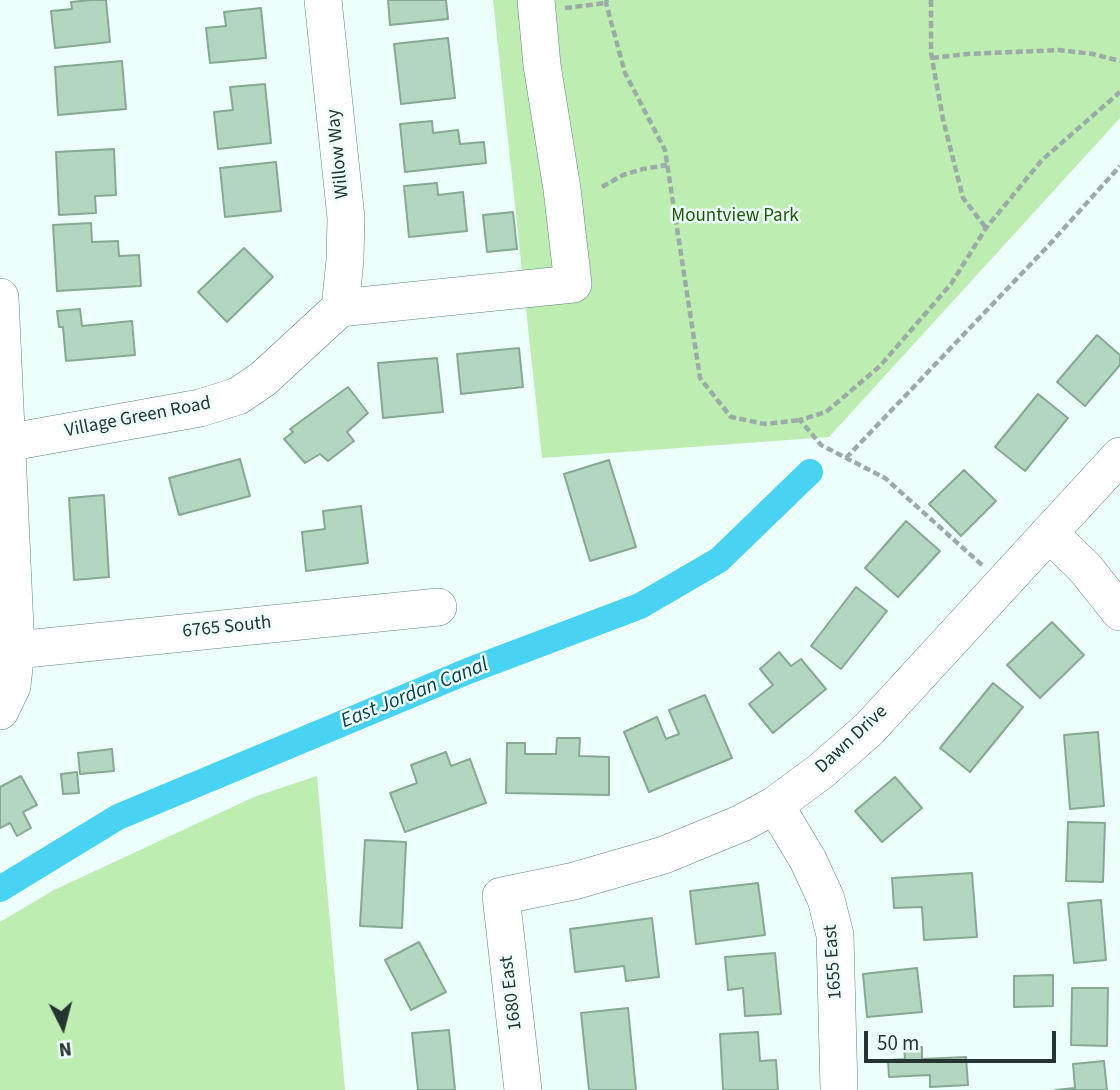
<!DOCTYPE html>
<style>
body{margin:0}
#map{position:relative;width:1120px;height:1090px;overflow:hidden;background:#edfffa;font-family:"Source Sans 3",sans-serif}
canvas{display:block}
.north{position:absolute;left:28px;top:992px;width:70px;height:70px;-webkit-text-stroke:5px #edfffa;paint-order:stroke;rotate:174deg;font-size:19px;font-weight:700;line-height:28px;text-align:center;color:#253632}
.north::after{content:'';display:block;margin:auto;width:24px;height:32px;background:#253632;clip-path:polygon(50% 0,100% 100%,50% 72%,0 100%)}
.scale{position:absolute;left:864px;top:1031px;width:192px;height:32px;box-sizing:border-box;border:4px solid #253632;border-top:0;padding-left:9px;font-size:21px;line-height:24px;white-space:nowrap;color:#253632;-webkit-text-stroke:5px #edfffa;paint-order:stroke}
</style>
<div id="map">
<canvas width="1120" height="1090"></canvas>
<div class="north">N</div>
<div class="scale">50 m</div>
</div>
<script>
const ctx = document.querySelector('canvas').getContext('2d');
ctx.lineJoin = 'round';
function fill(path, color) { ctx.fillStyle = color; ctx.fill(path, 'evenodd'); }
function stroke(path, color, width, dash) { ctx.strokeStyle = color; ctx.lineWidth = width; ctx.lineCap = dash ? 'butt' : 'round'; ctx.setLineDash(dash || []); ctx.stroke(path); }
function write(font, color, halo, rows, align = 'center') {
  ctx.font = font + ' "Source Sans 3",sans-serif'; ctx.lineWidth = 5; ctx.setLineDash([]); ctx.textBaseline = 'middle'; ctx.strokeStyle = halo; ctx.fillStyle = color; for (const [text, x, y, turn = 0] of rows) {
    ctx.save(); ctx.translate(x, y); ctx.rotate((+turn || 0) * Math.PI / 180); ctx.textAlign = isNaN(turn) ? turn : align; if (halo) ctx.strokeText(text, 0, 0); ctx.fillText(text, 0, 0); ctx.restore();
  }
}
const green = new Path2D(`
 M493,0h627v118l-291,319 -287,21z
 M317,776l28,314h-345v-168l54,-32 200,-93z`);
const canal = new Path2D(`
 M0,889l118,-72 350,-146 172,-65 79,-46 91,-88`);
const building = new Path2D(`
 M91,0h15l4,42 -55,6 -4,-37 21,-2 -1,-7z
 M388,0h58l2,19 -58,6z
 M261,8l5,50 -56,5 -4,-35 20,-2 -2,-14z
 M448,38l7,60 -54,6 -7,-60z
 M122,61l4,48 -68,6 -3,-48z
 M265,84l6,59 -53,6 -4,-37 19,-2 -3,-23z
 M432,121l1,12 25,-3 2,14 24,-2 2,21 -81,9 -5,-48z
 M114,149l2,46 -21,1 1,17 -37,2 -3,-63z
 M276,162l5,49 -56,6 -5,-49z
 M437,183l1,12 25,-3 4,39 -58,6 -5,-51z
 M513,212l4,37 -30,3 -4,-37z
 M91,223l1,19 26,-1 1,15 20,-1 2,31 -84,5 -4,-66z
 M244,248l29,29 -46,45 -29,-30z
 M80,309l2,17 50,-5 3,34 -69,6 -3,-34h-4l-2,-16z
 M1097,335l23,20v10l-35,41 -28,-24z
 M519,348l4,39 -62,7 -4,-40z
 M437,358l6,54 -60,6 -5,-55z
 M348,387l20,26 -21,19 7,9 -26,20 -8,-7 -15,9 -21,-24 9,-7 -3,-3z
 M1038,394l30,24 -43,53 -30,-24z
 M240,459l10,37 -71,19 -10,-37z
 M609,460l27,87 -46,14 -26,-87z
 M964,470l32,31 -35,35 -32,-32z
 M104,495l5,82 -35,3 -5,-82z
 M361,506l7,57 -62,8 -4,-39 23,-3 -2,-18z
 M906,521l34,30 -42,46 -33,-29z
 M856,587l31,24 -46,58 -30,-23z
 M1052,622l32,33 -44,43 -33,-33z
 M779,652l12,14 10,-7 25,30 -53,44 -24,-29 24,-19 -13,-16z
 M993,683l30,24 -53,65 -30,-24z
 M705,695l27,63 -83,34 -25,-60 33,-15 9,22 13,-5 -10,-24z
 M1098,732l6,74 -34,3 -6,-74z
 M557,738h23l-1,18 30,1v38l-103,-2 1,-50h18v11h31z
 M112,749l2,22 -34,3 -2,-21z
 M446,752l5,14 19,-7 16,44 -81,29 -15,-39 27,-10 -6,-18z
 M77,772l2,21 -16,1 -2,-20z
 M21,776l16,29 -14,7 8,16 -14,8 -7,-13 -10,5v-41z
 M895,777l27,31 -40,34 -27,-31z
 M1068,822l37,1 -2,59 -37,-1z
 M365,840l41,2 -4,86 -42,-2z
 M972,873l5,64 -53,3 -2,-33 -28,1 -2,-30z
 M758,883l7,52 -69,9 -6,-53z
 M1101,900l5,60 -32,3 -6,-60z
 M652,918l7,59 -33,4 -2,-15 -49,6 -5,-43z
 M419,942l27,50 -35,18 -26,-50z
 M775,953l6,61 -36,2 -2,-28 -15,2 -3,-33z
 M917,968l5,44 -55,5 -4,-43z
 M1053,975v31l-39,1v-31z
 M1072,988h36l-1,58 -36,-1z
 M628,1008l8,82h-47l-8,-77z
 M449,1030l6,60h-37l-6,-57z
 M758,1032l2,29 16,-1 2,30h-55l-3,-56z
 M922,1047v12l44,-2 2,28 -38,2v-12l-41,2 -1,-17 17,-1 -1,-11z
 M1104,1061l3,29h-52l20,-2 -2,-24z`);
const path = new Path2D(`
 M607,0l-1,3 19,70 40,77 35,228 31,39 34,7 35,-4
 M931,0v53l12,66 20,79 23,30
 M565,8l41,-5
 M932,58l35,-4 92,-4 34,4 27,7
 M602,187l21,-12 20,-6 24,-4
 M846,458l202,-212 72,-80
 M982,565l-97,-87 -64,-33 -21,-25 26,-8 54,-46 71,-82 35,-56 56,-68 78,-68`);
const minor = new Path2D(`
 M323,0l23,218 -1,42 -5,48
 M0,297l16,353 -4,36 -12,25
 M0,444l200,-36 38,-12 25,-17 77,-71 233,-24 -11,-95 -20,-124 -6,-65
 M1049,533l36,35 35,44
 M16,650l422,-43
 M775,805l33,55 18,39 9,36 4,155
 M523,1090l-22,-194 73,-15 90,-26 78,-32 33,-18 46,-34 48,-42 251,-273`);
const streetNames = [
 ["Willow Way",339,154,-96],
 ["Village Green Road",138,418,-11],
 ["6765 South",227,628,-6],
 ["Dawn Drive",852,740,-43],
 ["1655 East",834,962,-94],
 ["1680 East",512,993,-97]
];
const parkNames = [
 ["Mountview Park",735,217]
];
const waterNames = [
 ["East Jordan Canal",415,694,-22]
];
fill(green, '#beedb1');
stroke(canal, '#48d3f3', 26);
fill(building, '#b2d6c0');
stroke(building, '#86a994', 2);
stroke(minor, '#5b847a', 38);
stroke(path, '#9baca8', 4.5, [7, 3.5]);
stroke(minor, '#fff', 37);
write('19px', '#253632', '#edfffa', streetNames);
write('19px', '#1e5806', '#edfffa', parkNames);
write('italic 21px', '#003f4c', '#edfffa', waterNames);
</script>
